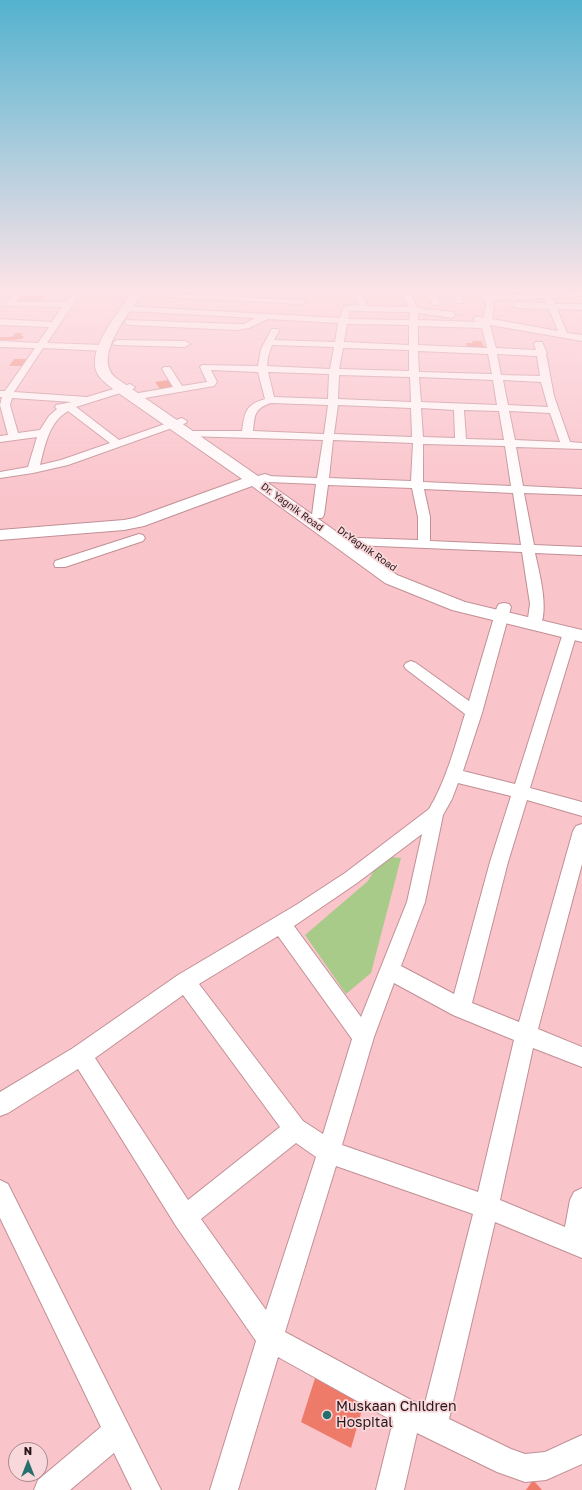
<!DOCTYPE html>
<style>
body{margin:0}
#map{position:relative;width:582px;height:1490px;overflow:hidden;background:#fac4cb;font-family:"Golos Text",sans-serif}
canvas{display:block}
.north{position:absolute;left:8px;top:1442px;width:40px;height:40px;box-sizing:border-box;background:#f9d8db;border:1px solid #a58a8d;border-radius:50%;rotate:0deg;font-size:11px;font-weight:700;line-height:16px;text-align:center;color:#271417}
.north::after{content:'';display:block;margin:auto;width:14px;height:18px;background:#25706c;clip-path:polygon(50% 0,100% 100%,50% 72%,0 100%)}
</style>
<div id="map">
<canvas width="582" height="1490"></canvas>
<div class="north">N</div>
</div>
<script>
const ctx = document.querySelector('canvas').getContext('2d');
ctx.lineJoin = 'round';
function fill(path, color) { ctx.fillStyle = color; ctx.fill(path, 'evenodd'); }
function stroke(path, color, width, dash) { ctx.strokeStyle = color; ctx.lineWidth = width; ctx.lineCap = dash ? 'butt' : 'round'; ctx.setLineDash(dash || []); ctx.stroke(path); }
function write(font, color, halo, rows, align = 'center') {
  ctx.font = font + ' "Golos Text",sans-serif'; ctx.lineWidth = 3.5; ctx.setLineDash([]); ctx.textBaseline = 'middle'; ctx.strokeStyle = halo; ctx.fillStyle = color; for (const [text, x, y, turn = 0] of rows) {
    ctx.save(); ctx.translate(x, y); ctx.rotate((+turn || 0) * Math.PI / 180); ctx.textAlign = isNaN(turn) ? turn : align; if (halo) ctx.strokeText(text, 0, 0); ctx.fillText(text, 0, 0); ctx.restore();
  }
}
const green = new Path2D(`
 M382,856l19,2 -30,115 -25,21 -41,-59 63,-54z`);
const building = new Path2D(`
 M18,295l27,1 -6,9 -29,-1z
 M15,333h8l-2,3h3l-2,3h-4l-1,1h-17v-3h9l4,-1z
 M472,341h10l2,7 -17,-1 -1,-4h7z
 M14,359h13l-4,7h-14z
 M168,380l6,8 -13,2 -6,-8z
 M317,1372l49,24 -15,52 -50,-26z
 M533,1480l9,10h-16z`);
const street = new Path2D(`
 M16,292h8l-8,10h50l7,-10h8l-34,51 57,2 5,3 -5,3 -61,-3 -29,44 73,5 43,-13 5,3 -2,2 -57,18 43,33 63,-22 5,3 -1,2 -118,42 -35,8 -33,5v-6l28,-5 9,-30 -37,5v-6l8,-1 -8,-30 2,-8h-2v-6h5l30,-43 -35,-1v-6l38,2 11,-16 -49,-2v-6l52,3 10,-15 -55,-1 -1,-2zM12,398l60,4 -16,3 -1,2 2,2 -8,7 -9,14 -22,3 -8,-28zM68,411l42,32 -49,17 -21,5c5,-20 9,-43 28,-54z
 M144,292l158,8 4,2 -4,2 -156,-8 -4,-2z
 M350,292c10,0 14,4 17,14l42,1 -7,-15h8l7,16 35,4 4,3 -4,3 -34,-5v7l63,2 -7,-1 -1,-2 4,-3 6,2 3,-13 -6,-13h8l2,3 92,-3v4l-30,2 3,6h27v6l-25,-1 10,24 15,2v6l-92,-16 6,23 40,2 -2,-6 2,-2h6l5,11 -1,1 8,42 16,46 12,1v6l-66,-2 7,39 59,3v6l-58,-2 10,52 48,2v8l-47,-2c4,18 15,59 4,75l-5,1 -5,-1 -2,-3 3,-21 -8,-52 -169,-7 -2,-3 2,-3 4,-1 61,2v-23l-6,-29 -84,-3 -4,30 -2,3h-8l-2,-3 4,-31 -48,-2 -4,-1 -2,-2 2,-2 4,-1 49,2 6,-38 -138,-4 -1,-2 5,-3h53c3,-19 3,-26 23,-32l-7,-27 -47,-2 6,12 -3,4 -81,14 -5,-3 5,-3 40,-7 -11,-18 2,-2h6l12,19 25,-4 -7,-15 2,-2 56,1 3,-17 11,-20h6l1,2 -5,9 61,2 3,-19 -70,-4 -19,9 -12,2 -108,-5 -3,-1 -1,-2 1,-2 111,4h7l11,-6 -128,-7 -3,-1 -1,-2 1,-2 216,12 4,-12 15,-1 -2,-6 -5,-2zM544,298l3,5 -31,-1 -4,3 4,3 33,1 9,22 -66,-12 2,-14 -2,-5zM350,311l60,1 -1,8 -61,-1zM347,324l62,1v20l-65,-3zM418,326l64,2 5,20 -69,-3zM272,345l62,2 -4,22 -63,-3 1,-9zM343,348l66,2v21l-70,-2zM418,351l70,3 4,20 -73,-2zM497,354l40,2 3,20 -39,-1zM268,372l61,2 -1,25 -54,-2zM339,375l71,2 1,25 -73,-3zM419,377l74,3 4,25 -76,-3zM503,380l38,2 7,25 -40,-2zM271,403l57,2 -4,29 -71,-3c2,-17 1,-22 18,-28zM338,405l73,3 1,29 -78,-3zM421,408l33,2 1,28 -32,-1zM464,410l35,1 5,29 -38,-1zM509,411l41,2 10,29 -45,-2zM333,440l80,3 -2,38 -82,-3zM423,444l82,2 6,40 -88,-4zM424,489l89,4 8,52 -91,-4v-24z
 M426,292h8l6,11 -1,2h-6z
 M451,292h8l5,9 -1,2h-6z
 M118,340l67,1 5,3 -5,3 -70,-2 -2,-2 2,-2z
 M139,534l4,1 2,3 -2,3 -78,26h-10l-1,-3 1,-3z
 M504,603l5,1 2,3 -29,106 -19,58 52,13 48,-151 2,-3 5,-2 5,2 2,3 -47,155 52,14v14l-55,-16 -19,62 -36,141 47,19 54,-191 3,-5 6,-2v40l-44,165 44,18v20l-49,-19 -33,152 65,27 5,-27 4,-8 8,-4v70l-87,-36 -46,197 62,30 14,5 20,-2 37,-17v29l-36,16 -21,2 -28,-10 -80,-39 -13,57h-28l17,-69 -115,-64 -40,133h-28l46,-149 -80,-115 -98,-157 -70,44 -8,3v-24l73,-44 105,-73 118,-70 49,-32 84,-64c17,-28 26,-63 36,-95l-59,-45 -2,-3 2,-3 5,-2 5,2 53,38 28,-94 2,-3zM458,783l53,13 -21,66 -36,132 -53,-28 24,-64 18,-87 9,-16zM422,834l-15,68 -46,115 -67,-91 63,-43zM278,936l74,103 -29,95 -20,-13 -104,-137zM394,983l59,32 61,25 -36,152 -136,-47 32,-108zM183,995l97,132 -92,73 -93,-142zM296,1143l20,14 -50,153 -65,-91zM336,1166l137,48 -49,193 -139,-75z
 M0,1180l8,4 153,306h-29l-18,-37 -44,37h-36l4,-10 63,-53 -101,-209z`);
const secondary = new Path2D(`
 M132,292h12c-14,19 -53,66 -28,86l142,98 7,-2 6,2 2,3 -5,4 129,92 68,27 117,28v12l-130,-32 -67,-27 -133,-97 -108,40 -20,4 -124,10v-10l124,-10 10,-2 108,-39 -125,-87c-7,-6 -16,-11 -20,-19 -11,-23 23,-63 35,-81z`);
const markers = [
 [327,1415,5,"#25706c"]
];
const farStreetnames = [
 ["Dr. Yagnik Road",292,507,36],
 ["Dr.Yagnik Road",367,549,35]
];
const nearPoinames = [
 ["Muskaan Children",336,1407],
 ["Hospital",336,1423]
];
fill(green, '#a9cb89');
fill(building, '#ee7b6a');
stroke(street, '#c18f95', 2);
stroke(secondary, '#c18f95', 2);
fill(street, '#fff');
fill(secondary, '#fff');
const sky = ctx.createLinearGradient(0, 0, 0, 501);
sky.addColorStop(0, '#53b2cf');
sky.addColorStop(0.58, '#fde4e8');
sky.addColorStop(1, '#fde4e800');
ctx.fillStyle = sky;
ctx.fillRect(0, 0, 582, 501);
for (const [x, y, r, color] of markers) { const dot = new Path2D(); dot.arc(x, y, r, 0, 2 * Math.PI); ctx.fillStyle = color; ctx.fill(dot); stroke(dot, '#f9d8db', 1.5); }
write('10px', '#271417', '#f9d8db', farStreetnames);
write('14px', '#271417', '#f9d8db', nearPoinames, 'left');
</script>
